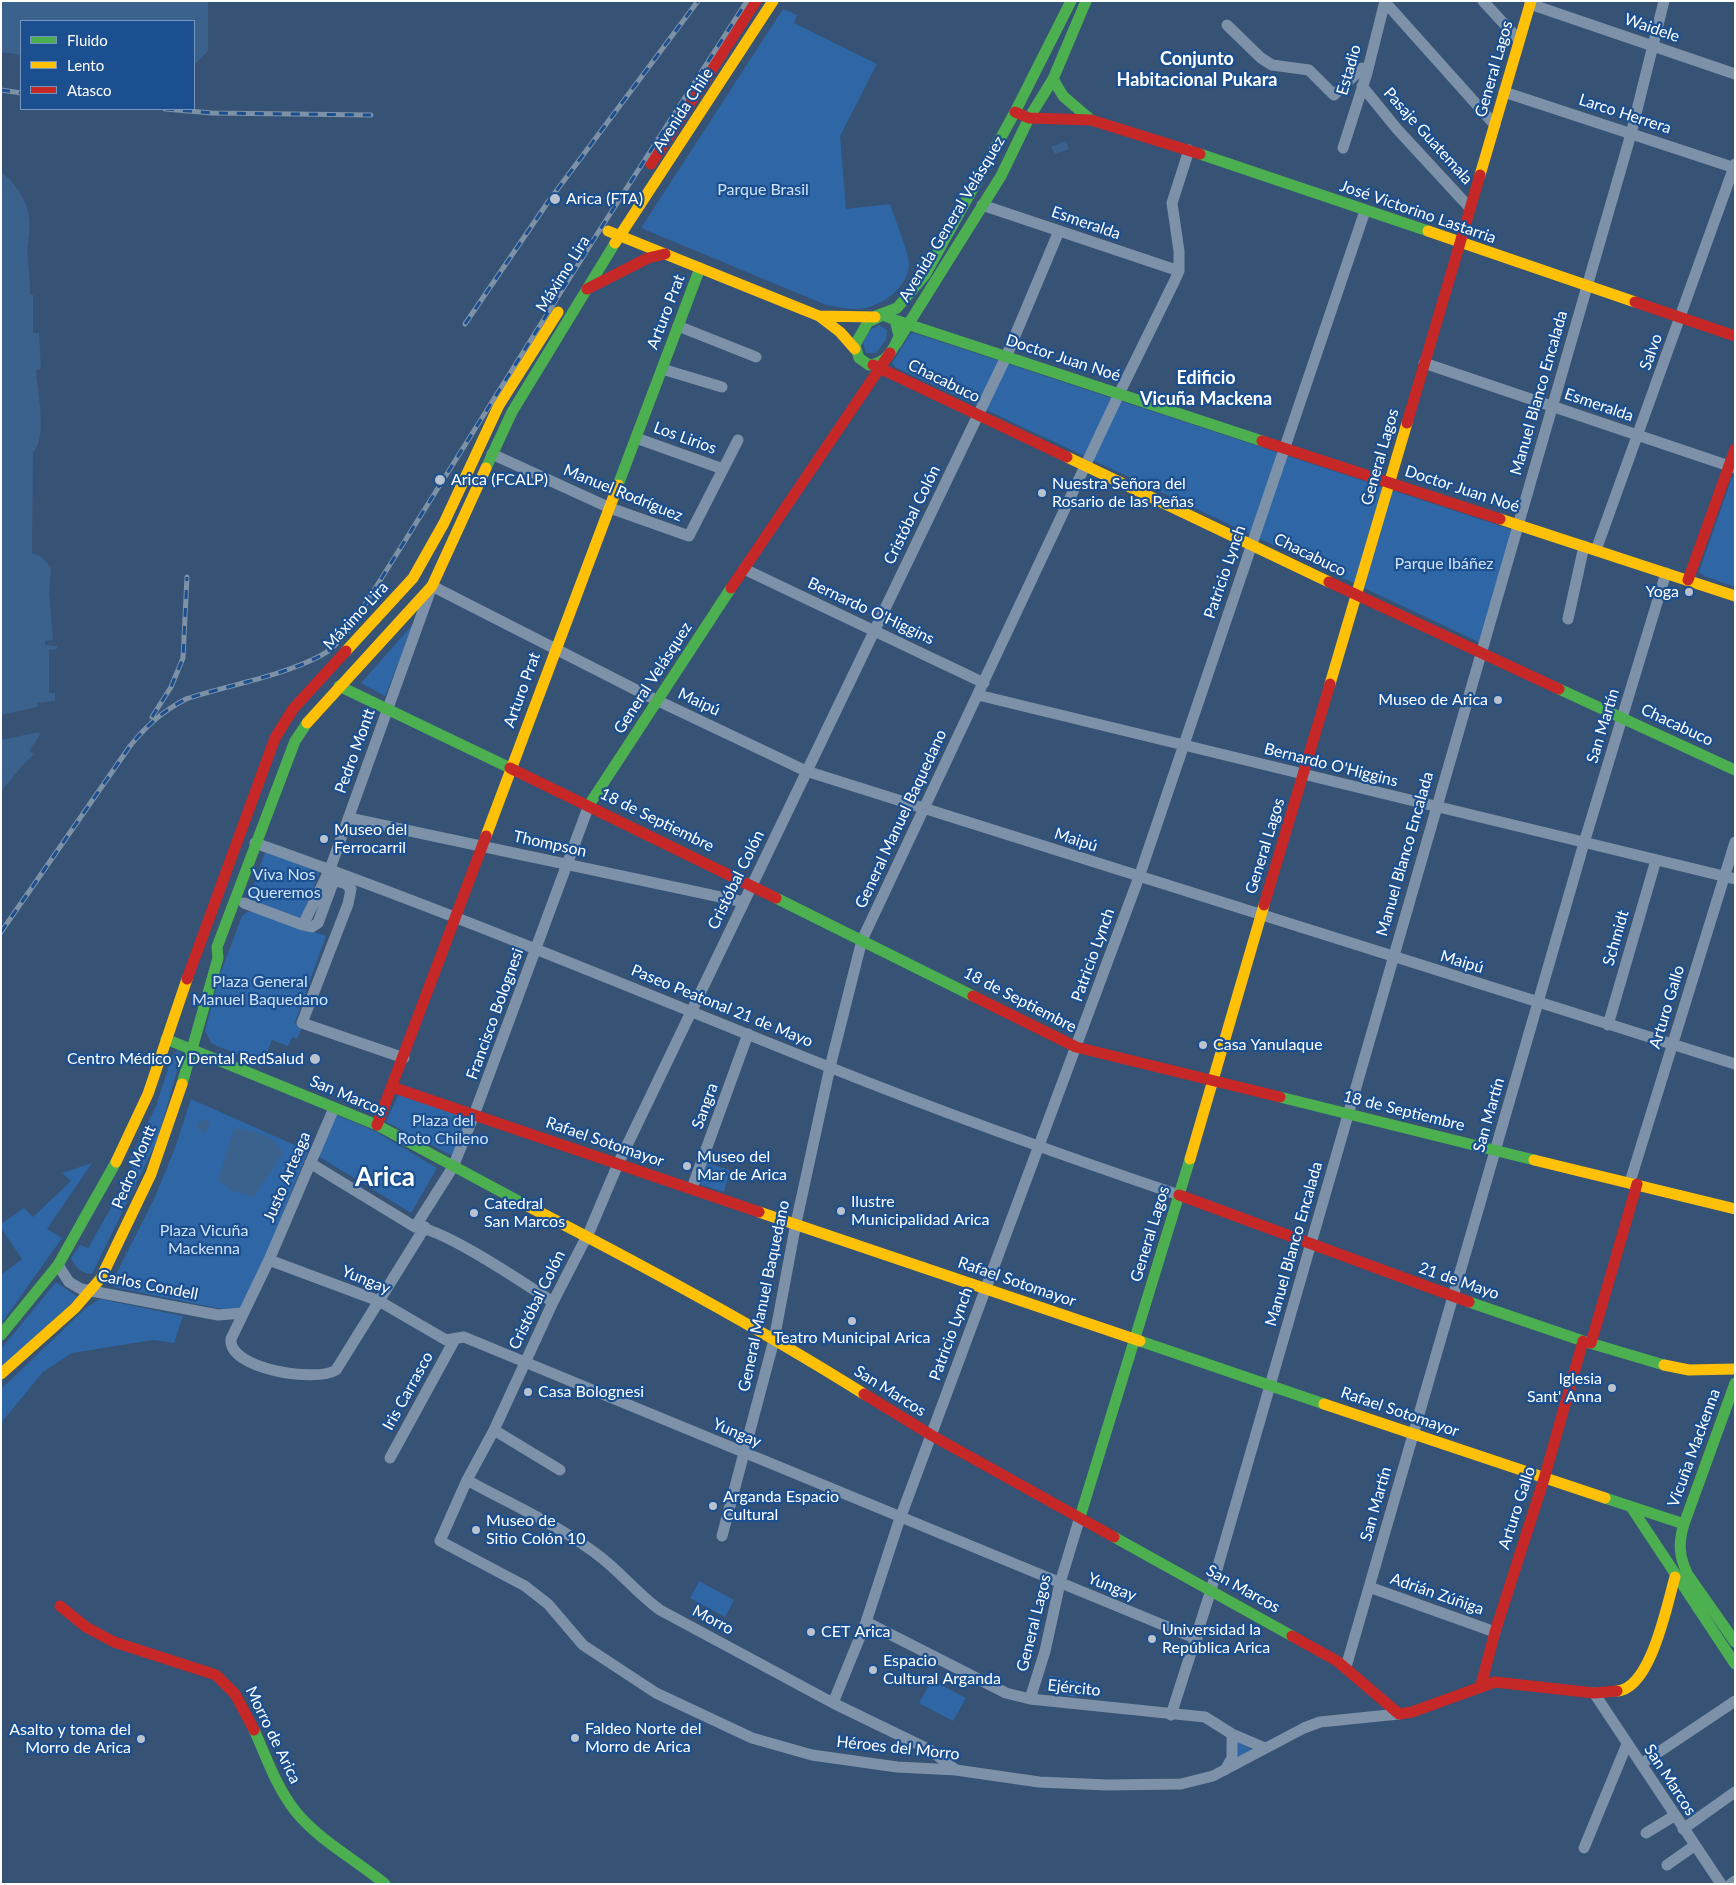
<!DOCTYPE html>
<meta charset="utf-8">
<style>
body{margin:0}
#map{position:relative;width:1736px;height:1885px;overflow:hidden;background:#365274;font-family:Lato,sans-serif}
canvas{display:block}
.frame{position:absolute;inset:0;border:2px solid #fff;pointer-events:none}
.legend{position:absolute;left:20px;top:20px;width:175px;height:90px;box-sizing:border-box;background:#1b4f8f;border:1px solid #7695bc;margin:0;padding:6px 9px;list-style:none;font-size:15px;color:#fff}
.legend li{display:flex;align-items:center;gap:10px;height:25px}
.legend b{width:25px;border:1px solid #7695bc}
</style>
<div id="map">
<canvas width="1736" height="1885"></canvas>
<div class="frame"></div>
<ul class="legend">
<li><b style="height:6px;background:#4caf50"></b>Fluido</li>
<li><b style="height:6px;background:#ffc107"></b>Lento</li>
<li><b style="height:6px;background:#c62828"></b>Atasco</li>
</ul>
</div>
<script>
const ctx = document.querySelector('canvas').getContext('2d');
ctx.lineJoin = 'round';
function fill(path, color) { ctx.fillStyle = color; ctx.fill(path, 'evenodd'); }
function stroke(path, color, width, dash) { ctx.strokeStyle = color; ctx.lineWidth = width; ctx.lineCap = dash ? 'butt' : 'round'; ctx.setLineDash(dash || []); ctx.stroke(path); }
function write(font, color, halo, rows, align = 'center') {
  ctx.font = font + ' Lato,sans-serif'; ctx.lineWidth = 4.5; ctx.setLineDash([]); ctx.textBaseline = 'middle'; ctx.strokeStyle = halo; ctx.fillStyle = color; for (const [text, x, y, turn = 0] of rows) {
    ctx.save(); ctx.translate(x, y); ctx.rotate((+turn || 0) * Math.PI / 180); ctx.textAlign = isNaN(turn) ? turn : align; if (halo) ctx.strokeText(text, 0, 0); ctx.fillText(text, 0, 0); ctx.restore();
  }
}
const green = new Path2D(`
 M783,9l14,6 -3,8 83,41 -37,72 6,73 44,-5c4,13 20,51 19,62 -2,24 -31,43 -53,43 -10,0 -21,-3 -30,-4l-185,-77z
 M879,325l8,5 -1,10 -10,13h-10l-3,-10 7,-13z
 M914,333l596,196 1,4 -32,109 -584,-275 -3,-4 18,-29z
 M1732,477h3v110l-31,-11 -5,-4z
 M415,622l-30,74 -24,-13z
 M266,850l55,18 -20,51 -49,-19 -3,-3z
 M254,911l72,25 -31,86 6,8 -4,9 -5,-2 -4,9 -16,-6 -10,24 -50,-20 -7,-13 14,-54 23,-61 5,-4z
 M178,1050l3,6 -23,83 -66,135c-11,-1 -16,-6 -21,-16l9,-13 8,3 45,-79 -5,-6 28,-57 16,-50z
 M399,1093l71,27 -17,36 -67,-34z
 M191,1099l117,52 -61,152 -3,5 -13,3 -117,-24 -2,-5 42,-83 21,-51z
 M336,1115l39,16 62,37 -26,45 -93,-57z
 M704,1162l26,8 -6,22 -28,-9z
 M92,1163l-45,66 15,9 -61,86v-49l21,-16 -21,-31v-4l23,-16 9,9 38,-36 -9,-8z
 M56,1282l22,15 -77,73v-21z
 M100,1299l83,17 -9,27 -21,-3 -81,13 -29,19 -42,51v-34l86,-82z
 M699,1581l35,19 -9,17 -35,-19z
 M1049,1675l30,7 -4,15 -30,-6z
 M932,1680l34,18 -13,23 -34,-18z
 M1234,1740l21,11 -19,10z`);
const water = new Path2D(`
 M1,1h207v50l-14,14v-44h-173v34l-20,-3z
 M1066,141l3,8 -14,5 -4,-7z
 M1,172c24,19 33,43 27,71 -2,13 3,35 2,51l3,1v38h6l2,36 -5,1c1,18 12,69 -3,82l-1,101 10,4 9,11 -2,25 4,47 -8,1v4l12,1v3l-8,1v43h6v8l-18,2v4l-36,8z
 M39,732l1,3 -11,16 5,3 -11,11 -22,26v-51z
 M205,1119l5,3 -5,12 -8,-7 3,-6z
 M234,1129c16,1 44,6 48,25l-28,43 -22,-6 -14,-11z`);
const street = new Path2D(`
 M1483,1l36,39
 M1385,2l110,123
 M1530,4l205,70
 M1227,25l34,33 11,7 37,5 25,25 28,-27 5,5
 M1362,86l35,43 73,79
 M1504,92l231,76
 M1343,148l24,-75 18,-72
 M982,205l197,66
 M1059,231l-53,126 -388,807 -28,66 -37,72 -59,128 -27,50 -27,61 85,45 23,18 35,41 73,48 96,45 60,17 85,12 59,3 83,12 68,3 74,-1 32,-8 91,-48 16,-6 79,-8
 M678,326l78,31
 M1424,363l311,105
 M662,369l60,18
 M636,438l87,31
 M492,454l118,54 79,28 49,-96
 M1596,550l139,-386
 M744,569l240,114
 M1568,619l16,-73
 M978,695l757,184
 M349,818l395,84
 M255,843c194,68 383,148 574,224 115,46 232,88 350,128
 M326,877l20,7 5,5 -3,15 -46,119 102,35
 M244,903l59,22 27,-56 102,-283 218,111 156,74 929,293
 M303,925l9,2 6,-4 16,-43
 M1608,1025l48,-165
 M334,1108l-65,152 -38,79c-3,30 85,44 105,31l89,-143
 M310,1163l105,64c28,1 110,57 138,75
 M1630,1182l105,-340
 M692,1188l56,-154
 M415,1227l38,-60 21,-52 115,-310
 M269,1260l110,41 67,39 18,-3 733,302
 M58,1265l11,17 12,7 137,26 25,-2
 M494,1430l66,40
 M390,1458l65,-119
 M467,1480c43,24 98,48 136,79 20,16 36,36 57,51l173,93 97,47 26,20
 M722,1536l52,-196 22,-117 34,-156 32,-127 257,-546 55,-112 5,-11v-20l-7,-48 17,-53
 M1369,1587l126,45
 M866,1622l140,71 24,6 175,18 27,17 33,14
 M1346,1667l238,-824 82,-270
 M1594,1693l127,191
 M1030,1699l15,-48 15,-68 20,-66
 M833,1703l33,-81 32,-98 241,-647 226,-666
 M1171,1715l40,-125 420,-1456 33,-133
 M1641,1764l94,-63
 M1225,1770l7,-12v-24
 M1683,1829l52,-37
 M1646,1833l28,-17
 M1584,1848l43,-104
 M1667,1865l27,-19
 M1731,1884l4,-3`);
const fast = new Path2D(`
 M1053,79l10,17 28,24
 M1200,154l228,77
 M883,315l12,5 4,16c-6,15 -13,27 -30,29l-10,-7 -4,-13 13,-23z
 M876,316l21,-8 28,-33 90,-163 56,-111
 M895,320l367,121
 M896,344l105,-168 28,-58 24,-39 33,-78
 M486,468l26,-56 103,-169
 M618,485l82,-217
 M339,686l171,82
 M1559,689l176,81
 M589,805l142,-217
 M776,898l197,98
 M166,1039l211,86 147,79
 M182,1084l36,-126 -1,-11 78,-206 12,-18
 M1280,1097l254,63
 M1469,1302l114,39 81,24
 M1,1335l57,-70 58,-103
 M1140,1341l184,63
 M1735,1383l-51,141c-6,19 -5,33 4,51l47,67
 M1605,1498l79,26
 M1631,1507l104,157
 M1080,1517l110,-358
 M1114,1537l178,99
 M254,1730c13,28 22,57 42,82 24,29 60,48 89,72`);
const slow = new Path2D(`
 M1480,175l51,-174
 M608,231l211,85 21,16 15,17
 M1428,231l207,71
 M615,243l158,-242
 M819,316l56,1
 M1067,457l262,125
 M1500,519l235,77
 M346,651l67,-73 31,-55 55,-118 59,-93
 M1330,684l77,-261
 M307,723l125,-137 54,-118
 M486,836l132,-351
 M1190,1159l74,-254
 M1534,1160l201,49
 M116,1162l32,-68 39,-115
 M524,1204c116,60 230,121 340,190
 M759,1212l381,129
 M1664,1365l25,5 46,-1
 M1,1374l74,-66 26,-30 50,-104 31,-90
 M1324,1404l281,94
 M1617,1691c34,-2 50,-87 58,-114`);
const jam = new Path2D(`
 M1015,112l14,6 62,2 109,34
 M651,164l105,-163
 M587,289l61,-31 17,-4
 M1635,302l100,34
 M873,365l194,92
 M1407,423l73,-248
 M1262,441l238,78
 M1688,580l47,-131
 M1329,582l230,107
 M731,588l159,-235
 M510,768l266,130
 M1264,905l66,-221
 M187,979l88,-241 18,-29 53,-58
 M973,996l103,51 204,50
 M392,1087l367,125
 M377,1125l109,-289
 M1179,1195l290,107
 M1591,1343l46,-159
 M864,1394l67,41 183,102
 M60,1606l26,21 28,15 102,33 19,19 19,36
 M1292,1636l45,25 62,53 13,-2 83,-30 99,11 23,-2
 M1481,1685l14,-53 49,-153 39,-138`);
const rail = new Path2D(`
 M1,90l20,3
 M165,109l47,4 159,2
 M465,324l83,-122 150,-201
 M152,717l19,-30 12,-29 4,-81
 M1,932l129,-186c17,-21 33,-35 56,-47 43,-14 96,-23 134,-43 12,-6 20,-16 29,-26l252,-402 146,-227`);
const markers = [
 [555,199,6,"#b9c2ce"],
 [440,480,6,"#b9c2ce"],
 [1042,493,5,"#b9c2ce"],
 [1689,592,5,"#b9c2ce"],
 [1498,700,5,"#b9c2ce"],
 [324,839,5,"#b9c2ce"],
 [1203,1045,5,"#b9c2ce"],
 [315,1059,6,"#b9c2ce"],
 [687,1166,5,"#b9c2ce"],
 [841,1211,5,"#b9c2ce"],
 [474,1213,5,"#b9c2ce"],
 [852,1321,5,"#b9c2ce"],
 [1612,1388,5,"#b9c2ce"],
 [528,1392,5,"#b9c2ce"],
 [713,1506,5,"#b9c2ce"],
 [476,1530,5,"#b9c2ce"],
 [811,1632,5,"#b9c2ce"],
 [1152,1639,5,"#b9c2ce"],
 [873,1670,5,"#b9c2ce"],
 [575,1738,5,"#b9c2ce"],
 [141,1739,5,"#b9c2ce"]
];
const streetNames = [
 ["Waidele",1652,28,19],
 ["General Lagos",1494,69,-74],
 ["Estadio",1349,70,-74],
 ["Avenida Chile",683,110,-57],
 ["Larco Herrera",1625,114,18],
 ["Pasaje Guatemala",1428,136,48],
 ["José Victorino Lastarria",1418,212,19],
 ["Avenida General Velásquez",952,219,-59],
 ["Esmeralda",1086,223,19],
 ["Máximo Lira",563,274,-58],
 ["Arturo Prat",666,312,-69],
 ["Salvo",1651,352,-70],
 ["Doctor Juan Noé",1063,358,18],
 ["Chacabuco",944,381,26],
 ["Manuel Blanco Encalada",1539,393,-74],
 ["Esmeralda",1599,405,19],
 ["Los Lirios",685,438,20],
 ["General Lagos",1380,457,-74],
 ["Doctor Juan Noé",1462,489,18],
 ["Manuel Rodríguez",623,493,22],
 ["Cristóbal Colón",912,515,-64],
 ["Chacabuco",1310,555,26],
 ["Patricio Lynch",1225,572,-71],
 ["Bernardo O'Higgins",871,611,25],
 ["Máximo Lira",356,616,-47],
 ["General Velásquez",653,678,-57],
 ["Arturo Prat",522,690,-70],
 ["Maipú",699,702,25],
 ["Chacabuco",1677,725,25],
 ["San Martín",1603,726,-73],
 ["Pedro Montt",355,751,-70],
 ["Bernardo O'Higgins",1331,765,14],
 ["General Manuel Baquedano",901,819,-65],
 ["18 de Septiembre",657,820,26],
 ["Maipú",1076,840,18],
 ["Thompson",550,844,12],
 ["General Lagos",1265,846,-73],
 ["Manuel Blanco Encalada",1405,854,-74],
 ["Cristóbal Colón",736,880,-64],
 ["Schmidt",1616,938,-74],
 ["Patricio Lynch",1093,955,-70],
 ["Maipú",1462,962,17],
 ["18 de Septiembre",1020,1000,27],
 ["Paseo Peatonal 21 de Mayo",722,1006,22],
 ["Arturo Gallo",1667,1007,-73],
 ["Francisco Bolognesi",495,1014,-70],
 ["San Marcos",348,1096,23],
 ["Sangra",705,1106,-70],
 ["18 de Septiembre",1404,1111,14],
 ["San Martín",1489,1115,-74],
 ["Rafael Sotomayor",605,1142,19],
 ["Pedro Montt",134,1167,-67],
 ["Justo Arteaga",287,1177,-67],
 ["General Lagos",1150,1234,-73],
 ["Manuel Blanco Encalada",1294,1244,-74],
 ["Yungay",366,1280,22],
 ["21 de Mayo",1459,1281,19],
 ["Rafael Sotomayor",1017,1282,19],
 ["Carlos Condell",148,1285,11],
 ["General Manuel Baquedano",764,1296,-78],
 ["Cristóbal Colón",537,1300,-64],
 ["Patricio Lynch",951,1334,-70],
 ["Iris Carrasco",408,1391,-61],
 ["San Marcos",890,1391,32],
 ["Rafael Sotomayor",1400,1412,19],
 ["Yungay",737,1433,23],
 ["Vicuña Mackenna",1694,1448,-70],
 ["San Martín",1376,1504,-74],
 ["Arturo Gallo",1517,1508,-72],
 ["Yungay",1112,1587,22],
 ["San Marcos",1243,1589,29],
 ["Adrián Zúñiga",1437,1594,19],
 ["Morro",713,1620,28],
 ["General Lagos",1034,1623,-76],
 ["Ejército",1074,1688,6],
 ["Morro de Arica",273,1735,64],
 ["Héroes del Morro",898,1748,6],
 ["San Marcos",1670,1780,57]
];
const parkNames = [
 ["Parque Brasil",763,190],
 ["Parque Ibáñez",1444,564],
 ["Viva Nos",284,875],
 ["Queremos",284,893],
 ["Plaza General",260,982],
 ["Manuel Baquedano",260,1000],
 ["Plaza del",443,1121],
 ["Roto Chileno",443,1139],
 ["Plaza Vicuña",204,1231],
 ["Mackenna",204,1249]
];
const poiNames = [
 ["Arica (FTA)",566,199],
 ["Arica (FCALP)",451,480],
 ["Nuestra Señora del",1052,484],
 ["Rosario de las Peñas",1052,502],
 ["Yoga",1679,592,"right"],
 ["Museo de Arica",1488,700,"right"],
 ["Museo del",334,830],
 ["Ferrocarril",334,848],
 ["Casa Yanulaque",1213,1045],
 ["Centro Médico y Dental RedSalud",304,1059,"right"],
 ["Museo del",697,1157],
 ["Mar de Arica",697,1175],
 ["Ilustre",851,1202],
 ["Municipalidad Arica",851,1220],
 ["Catedral",484,1204],
 ["San Marcos",484,1222],
 ["Teatro Municipal Arica",852,1338,"center"],
 ["Iglesia",1602,1379,"right"],
 ["Sant' Anna",1602,1397,"right"],
 ["Casa Bolognesi",538,1392],
 ["Arganda Espacio",723,1497],
 ["Cultural",723,1515],
 ["Museo de",486,1521],
 ["Sitio Colón 10",486,1539],
 ["Universidad la",1162,1630],
 ["República Arica",1162,1648],
 ["CET Arica",821,1632],
 ["Espacio",883,1661],
 ["Cultural Arganda",883,1679],
 ["Faldeo Norte del",585,1729],
 ["Morro de Arica",585,1747],
 ["Asalto y toma del",131,1730,"right"],
 ["Morro de Arica",131,1748,"right"]
];
const neighbourhoodNames = [
 ["Conjunto",1197,59],
 ["Habitacional Pukara",1197,80],
 ["Edificio",1206,378],
 ["Vicuña Mackena",1206,399]
];
const townNames = [
 ["Arica",385,1178]
];
fill(green, '#2f66a5');
fill(water, '#3b618d');
stroke(street, '#7d92a8', 11);
stroke(fast, '#4caf50', 11);
stroke(slow, '#ffc107', 11);
stroke(jam, '#c62828', 11);
stroke(rail, '#7e92a7', 5);
stroke(rail, '#1b4f8f', 3, [9]);
for (const [x, y, r, color] of markers) { const dot = new Path2D(); dot.arc(x, y, r, 0, 2 * Math.PI); ctx.fillStyle = color; ctx.fill(dot); stroke(dot, '#1b4f8f', 2); }
write('16px', '#fff', '#1b4f8f', streetNames);
write('16px', '#cfe3fa', '#1b4f8f', parkNames);
write('16px', '#fff', '#1b4f8f', poiNames, 'left');
write('bold 18px', '#fff', '#1b4f8f', neighbourhoodNames);
write('bold 26px', '#fff', '#1b4f8f', townNames);
</script>
